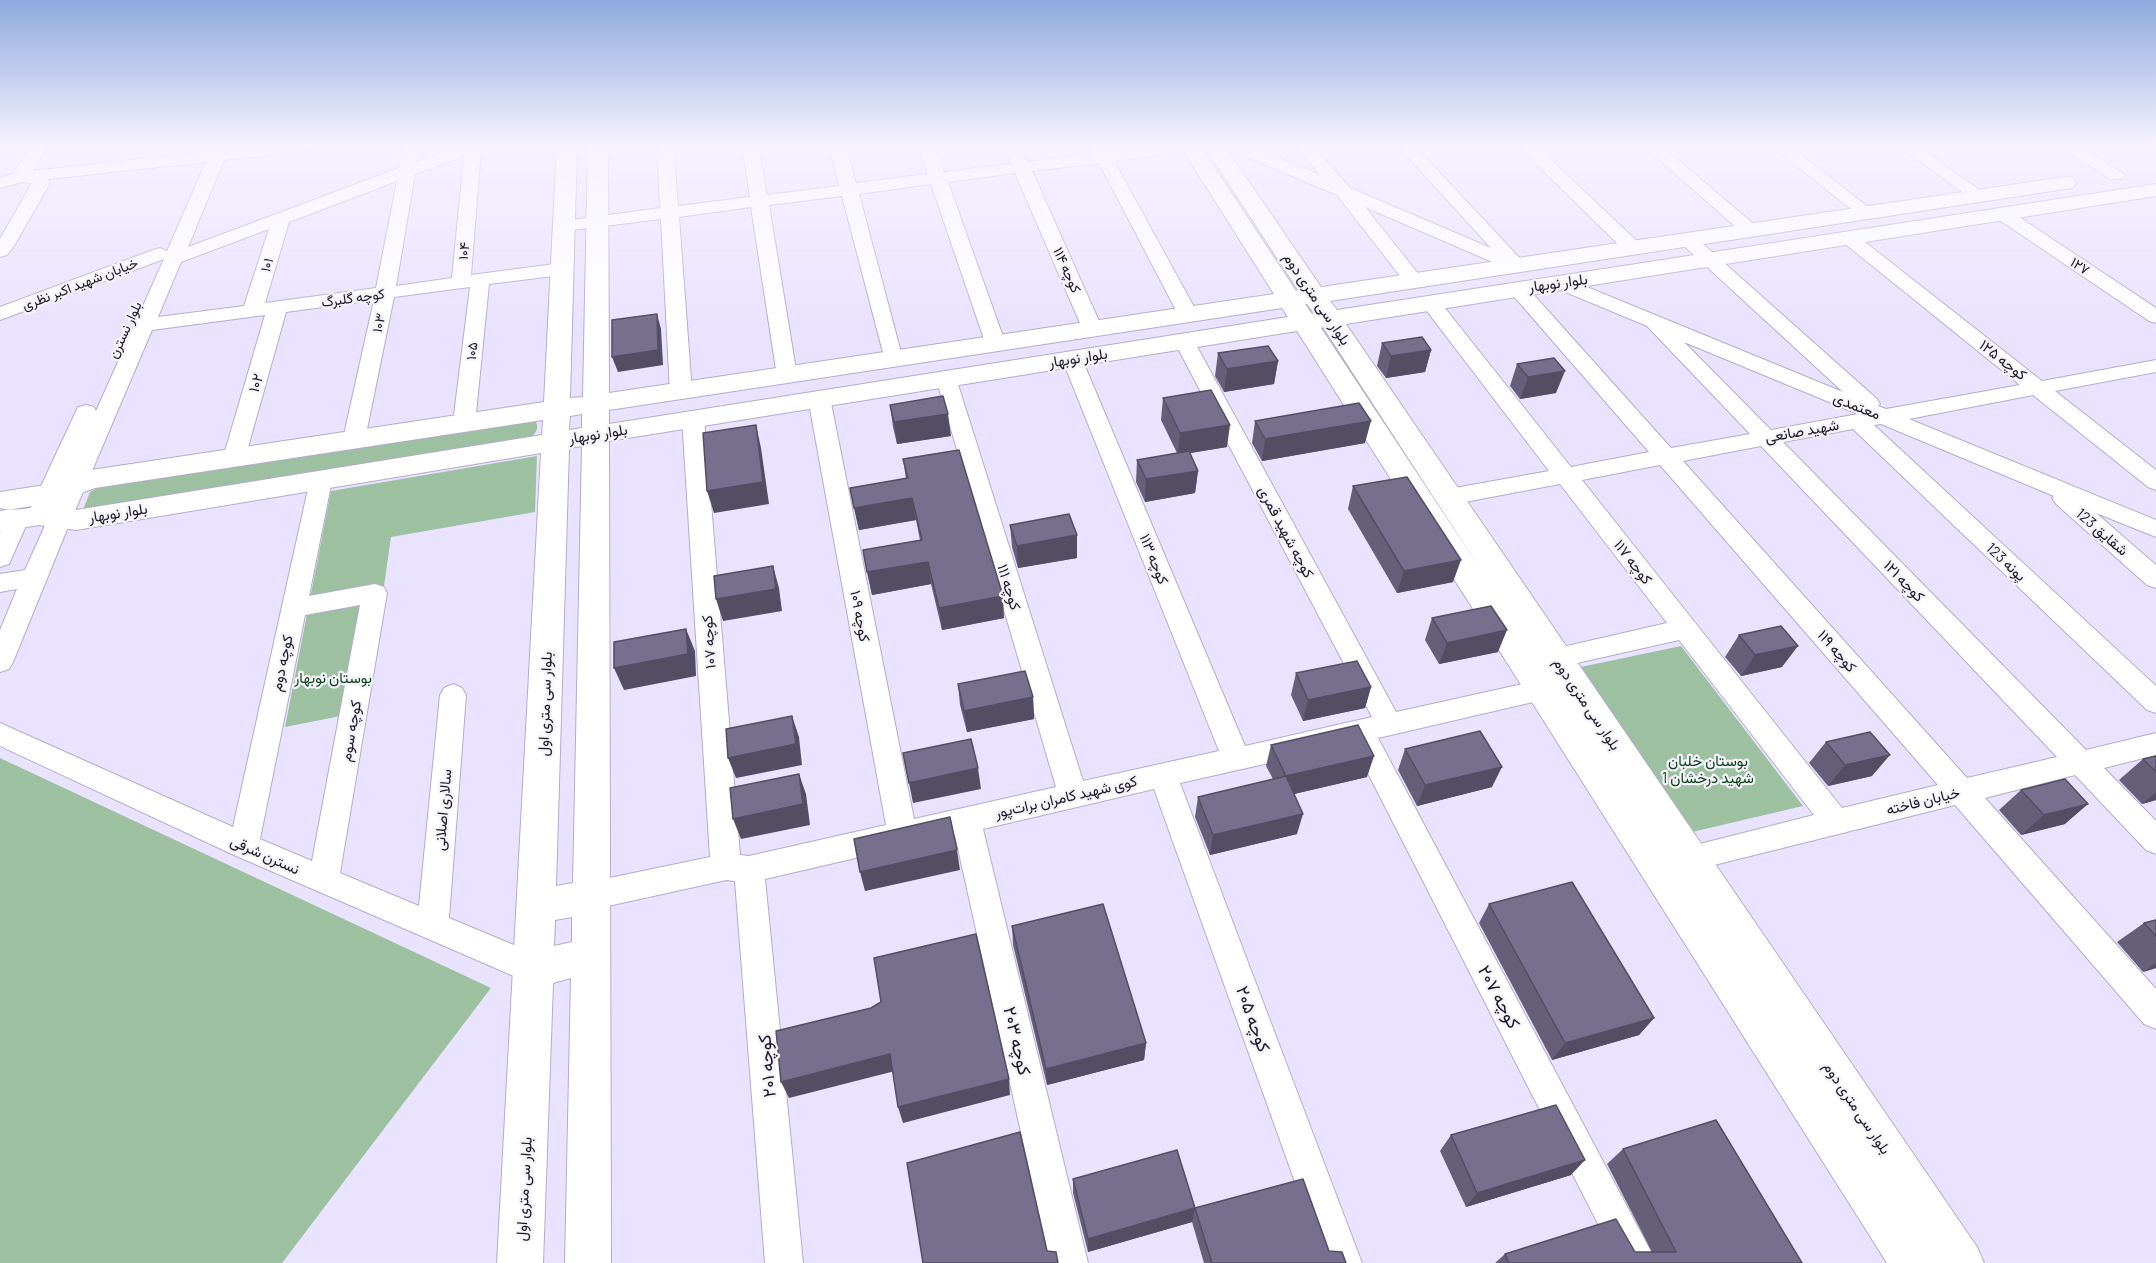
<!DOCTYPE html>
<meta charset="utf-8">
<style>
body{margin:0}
canvas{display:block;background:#eae3ff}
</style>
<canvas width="2156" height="1263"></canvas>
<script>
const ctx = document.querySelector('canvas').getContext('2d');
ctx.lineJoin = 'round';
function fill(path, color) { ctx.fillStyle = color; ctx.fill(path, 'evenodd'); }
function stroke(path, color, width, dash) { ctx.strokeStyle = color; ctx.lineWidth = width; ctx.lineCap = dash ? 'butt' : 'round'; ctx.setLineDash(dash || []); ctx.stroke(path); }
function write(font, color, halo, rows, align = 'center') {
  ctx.font = font + ' Barlow,Vazirmatn,sans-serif'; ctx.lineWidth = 4.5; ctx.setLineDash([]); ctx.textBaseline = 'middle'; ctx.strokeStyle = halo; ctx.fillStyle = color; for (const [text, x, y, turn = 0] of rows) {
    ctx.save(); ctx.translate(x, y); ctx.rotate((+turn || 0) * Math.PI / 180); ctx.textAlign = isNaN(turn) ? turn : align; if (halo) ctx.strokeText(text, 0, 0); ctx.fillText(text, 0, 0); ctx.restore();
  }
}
const green = new Path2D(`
 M531,419l5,3c3,7 0,11 -6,16l-447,72 7,-18 11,-6z
 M537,456l-2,56 -144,25 -25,174 -81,16 46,-236z
 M1681,646l122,160 -115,27 -112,-165z
 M0,758l491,230 -209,275h-282z`);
const minor = new Path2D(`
 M32,144h16l-15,27 178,-20 3,-7h16l-2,5 47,-5h53l-8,5 -96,11 -36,87 211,-79 5,-24h16l-3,18 48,-18h23l-7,5 -10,126 91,-12 7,2 2,4 -2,4 -7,2 -73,9 -14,139 -3,5 -8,2 -8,-2 -3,-5 17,-136 -76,10 -29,142 -3,5 -8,2 -8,-2 -3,-5 31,-139 -88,12 -41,146 -3,5 -8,2 -8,-2 -3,-5 42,-143 -113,15 -86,202 -53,130 -4,7 -9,3v-42l17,-41 -17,3v-18l25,-4 22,-49 -8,2 -10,-4 -20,45 -9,3v-35l10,-20 8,-2 10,4 50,-107 8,-2 8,2 2,4 68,-152 -164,61v-13l153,-57 7,-2 7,3 39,-89 -158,17 2,4 -36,63 -7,9 -7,2v-18l32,-56 -10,-1 -22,6v-10l14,-5zM464,156l-12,122 -56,8 19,-112zM397,181l-21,107 -111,15 24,-81zM269,229l-25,77 -86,11 23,-55z
 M657,144h16l5,62 72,-9 -8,-53h16l9,51 72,-9 -10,-42h16l11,39 72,-9 -10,-30h16l10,28 67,-8 -8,-20h16l8,18 67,-9 -5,-9h16l4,7 58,-7h30l-1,6 -6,1 -76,10 85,155 -3,4h-14l-3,-4 -80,-153 -67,8 71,159 -3,4h-14l-3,-4 -68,-157 -67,9 58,163 -3,4h-14l-3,-4 -55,-161 -72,10 44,166 -3,4 -7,2 -7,-2 -44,-168 -73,9 28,171 -3,5 -7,1 -7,-1 -3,-5 -26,-169 -72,10 13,175 -4,5 -7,2 -7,-2 -4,-5 -9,-173 -97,12 -6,-1 -3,-4 3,-4 6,-1 96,-13z
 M1224,144h22l74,31 -26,-31h17l39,44 141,60 -95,-104h17l114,122 -2,4h-14l-146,-63 59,74 -3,4h-14l-70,-90 -111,-47z
 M1516,144h18l106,100 2,4 -2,4h-14z
 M1641,144h18l97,82 3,4 -3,4h-12z
 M1769,144h18l89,69 -3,4h-12z
 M1896,144h19l73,52 -3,4h-12z
 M2058,144h20l47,31 -3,4h-12z
 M2004,210l6,1 146,97v15l-7,-2 -151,-102 -3,-4 3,-4z
 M1850,234l6,1 186,146 114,-21v12l-101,19 101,79v20l-8,-3 -115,-92 -124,24 247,101v17l-60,-24 60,52v23l-9,-3 -91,-81 -4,-6 2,-2 -173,-72 -7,1 282,261v27l-9,-3 -294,-281 -70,13 303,308 70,-17v22l-52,13 52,53v33l-10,-4 -71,-75 -90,23 171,191v40l-12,-5 -189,-219 -265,66 -10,-4 -5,-9 5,-9 134,-34 -135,-175 -142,32 -9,-3 -4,-7 4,-7 139,-32 -107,-139 -111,21 -8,-2 -4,-6 4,-6 8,-2 100,-18 -126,-165 -3,-4 3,-4h14l134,169 78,-15 -138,-159 -3,-4 3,-4h14l146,163 79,-14 -103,-108 -96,-40 -3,-4 3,-4h14l278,114 -161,-148 -3,-4 3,-4h12l183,163 3,5 -2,2 8,3 134,-24 -176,-142 -3,-4 3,-4zM1684,342l174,72 -87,16zM1761,446l296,311 -90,21 -284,-317zM1660,465l278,320 -96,23 -260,-328z
 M1184,335l7,2 3,4 202,371 163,-36 9,3 4,7 -4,7 -9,3 -181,42 279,525h-39l-265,-519 -173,39 182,480h-38l-170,-474 -171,40 105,434h-38l-95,-428 -190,44 38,384h-38l-30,-382 -9,-1 -136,30 -11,-4 -4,-10 4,-10 11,-4 120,-25 -28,-439 3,-5 8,-2 8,2 3,5 36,437 9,1 137,-31 -78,-427 4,-5 7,-2 7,2 4,5 84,421 142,-32 -120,-409 3,-5 7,-1 7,1 3,5 127,403 136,-30 -157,-392 3,-4 7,-2 7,2 3,4 163,387 127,-29 -198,-376 3,-4z
 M321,472l8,3 3,5 -23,116 66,-12 9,3 3,6 -47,280 79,33 21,-211 4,-7 9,-4 9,4 4,7 -17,223 96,40 5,11 -5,11 -11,4 -11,-4 -289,-125 -234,-109v-23l233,104 77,-347 3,-5zM360,605l-48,256 -52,-22 45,-224z`);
const major = new Path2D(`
 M557,144h20l-7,254 13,-1 5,-253h20l1,249 665,-99 -95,-150h20l97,147 2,-1 -95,-146h20l98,143 744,-110 8,1 3,5 -3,5 -8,1 -735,112 7,9 819,-126v12l-810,128 631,923 7,16h-97l-590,-932 -688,110 2,822h-46l6,-285 -18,5 -10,280h-46l44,-810 -465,77 -37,-5 -39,6v-20l39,-6 37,5 466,-75 1,-15 -448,68c-25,9 -69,27 -95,20v-16l45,-7 46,-15 453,-68zM1305,304h2l7,9 -2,1zM1282,308l6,9 -679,107v-14zM1323,327l160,246 -162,-245zM582,414v14l-13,2 1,-14zM582,446l-9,437 -17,3 13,-438zM572,917v25l-18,4 1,-26z`);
const wall = new Path2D(`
 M1382,343l49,7 -6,22 -39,6 -9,-12z
 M1218,353l60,8 -4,23 -50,8 -9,-16z
 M1517,364l39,29 -36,6 -10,-13z
 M1163,398l64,49 -37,6 8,18 -3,22 -50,9 -9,-20 1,-22 40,-7 -16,-33z
 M890,405l61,31 -54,8 -4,-17z
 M1255,421l110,22 -103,18 -10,-18z
 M903,459l101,159 -62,12 -11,-46 -59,11 -9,-45 57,-10 -4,-20 -57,10 -9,-42 56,-9z
 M1353,486l100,96 -56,11 -49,-84z
 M1010,525l67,10v23l-59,10 -6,-21z
 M1432,618l66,34 -59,12 -14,-24z
 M1739,635l43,32 -41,9 -16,-19z
 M1296,673l75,14 -6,21 -62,13 -12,-26z
 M958,684l75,13 1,22 -67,13 -7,-27z
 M1826,742l46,34 -44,10 -19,-23z
 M1271,745l96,32 -73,17 3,40 -87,21 -15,-38 3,-20 75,-18 -7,-13z
 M1405,749l87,38 -75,19 -19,-36z
 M2156,756v44l-14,4 -23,-24 24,-21z
 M2021,790l44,34 -44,11 -22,-25z
 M1489,904l165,114 -15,17 -87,25 -73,-137z
 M2156,920v48l-13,4 -26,-30 27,-19z
 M1012,926l134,117 -2,17 -97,25 -34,-140z
 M1451,1135l120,40 -105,32 -26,-56z
 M1623,1149l179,114h-307l10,-9 147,-2 -45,-88z
 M1073,1179l122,29 134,43 17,12h-142l-12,-41 -104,30 -15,-59z`);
const shadedWall = new Path2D(`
 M657,314l4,15 2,36 -45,7 -6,-15z
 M1431,350l-6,22 -39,6 5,-22z
 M1278,361l-4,23 -50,8 3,-23z
 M1565,371l-9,22 -36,6 8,-22z
 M948,414l3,22 -54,8 -3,-22z
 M1371,421l-6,22 -103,18 3,-22z
 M756,425l5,23 8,56 -55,9 -7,-22z
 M1230,425l-3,22 -49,8 2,-22z
 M1198,471l-3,22 -50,9 1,-23z
 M912,498l4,22 -57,10 -5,-22z
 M1077,535v23l-59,10 -1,-22z
 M1461,560l-8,22 -56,11 7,-22z
 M928,562l3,22 -59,11 -5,-23z
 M773,566l6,22 3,23 -59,10 -7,-22z
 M1003,596l1,22 -62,12 -3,-22z
 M686,629l9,22 1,25 -72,14 -10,-22z
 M1507,630l-9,22 -59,12 8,-21z
 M1798,646l-16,21 -41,9 14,-21z
 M1371,687l-6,21 -62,13 5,-21z
 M1033,697l1,22 -67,13 -3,-21z
 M792,716l7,21 3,28 -66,13 -8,-20z
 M1890,755l-18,21 -44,10 17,-21z
 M1374,756l-7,21 -86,20 5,-21z
 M1502,767l-10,20 -75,19 8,-21z
 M978,768l3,21 -68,14 -4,-20z
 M799,774l7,20 4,31 -69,14 -8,-20z
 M2156,792v8l-14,4z
 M2088,804l-23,20 -44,11 23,-20z
 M1303,814l-6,20 -87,21 3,-20z
 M957,850l3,20 -95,21 -5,-19z
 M2156,963v5l-13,4z
 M1654,1018l-15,17 -87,25 13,-17z
 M1146,1043l-2,17 -97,25 -1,-16z
 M890,1054l5,17 -106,27 -8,-16z
 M1009,1079l1,16 -107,28 -5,-16z
 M1585,1160l-14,15 -105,32 11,-14z
 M1195,1208l-3,14 -104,30v-13z`);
const building = new Path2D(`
 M657,314l1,36 -46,7v-37z
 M1422,337l9,13 -40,6 -9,-13z
 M1268,346l10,15 -51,8 -9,-16z
 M1554,358l11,13 -37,6 -11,-13z
 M1211,390l19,35 -50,8 -17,-35z
 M943,396l5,18 -54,8 -4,-17z
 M1359,403l12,18 -106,18 -10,-18z
 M756,425l7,57 -56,9 -4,-58z
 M959,450l44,146 -64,12 -11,-46 -61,10 -4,-22 59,-10 -10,-42 -58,10 -4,-20 58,-10 -5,-19z
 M1189,451l9,20 -52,8 -9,-19z
 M1407,477l54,83 -57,11 -51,-85z
 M1069,514l8,21 -60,11 -7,-21z
 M773,566l3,23 -60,10 -2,-23z
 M1491,606l16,24 -60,13 -15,-25z
 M1781,626l17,20 -43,9 -16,-20z
 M686,629l2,25 -74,14v-26z
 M1357,661l14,26 -63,13 -12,-27z
 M1025,671l8,26 -69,14 -6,-27z
 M792,716l4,28 -68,14 -2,-29z
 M1358,725l16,31 -88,20 -15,-31z
 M1480,731l22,36 -77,18 -20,-36z
 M1870,732l20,23 -45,10 -19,-23z
 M971,739l7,29 -69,15 -6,-30z
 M2156,756v16l-13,-13z
 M799,774l4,30 -70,15 -3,-31z
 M1286,776l17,38 -90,21 -15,-38z
 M2065,779l23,25 -44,11 -23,-25z
 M950,817l7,33 -97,22 -6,-33z
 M1572,882l82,136 -89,25 -76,-139z
 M1103,904l43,139 -100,26 -34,-143z
 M2156,920v16l-12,-13z
 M976,934l33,145 -111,28 -8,-53 -109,28 -5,-51 95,-23 10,-6 -7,-44z
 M1556,1105l29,55 -108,33 -26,-58z
 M1716,1120l86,143h-293l-4,-9 111,-35 19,33h41l-53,-103z
 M1020,1132l27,119 9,1 2,11h-135l-16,-100z
 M1177,1150l18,58 -107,31 -15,-60z
 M1303,1179l26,72 13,1 4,11h-134l-17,-55z`);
const farStreetnames = [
 ["۱۰۴",464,251,-85],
 ["۱۰۱",267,265,-73],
 ["۱۲۷",2080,266,34],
 ["کوچه ۱۱۴",1067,270,66],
 ["خیابان شهید اکبر نظری",80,284,-21],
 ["کوچه گلبرگ",353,298,-8],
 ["۱۰۳",379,323,-78],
 ["بلوار نسترن",125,330,-65],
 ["۱۰۵",472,351,-84]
];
const streetNames = [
 ["بلوار نوبهار",1558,283,-8],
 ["بلوار سی متری دوم",1317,299,56],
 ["بلوار نوبهار",1078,358,-9],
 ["کوچه ۱۲۵",2003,360,38],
 ["۱۰۲",256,383,-74],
 ["معتمدی",1857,406,22],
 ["شهید صانعی",1802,431,-10],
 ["بلوار نوبهار",598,434,-9],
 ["بلوار نوبهار",118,513,-9],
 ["کوچه شهید قمری",1286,532,62],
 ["123 شقایق",2102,532,41],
 ["کوچه ۱۱۳",1154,559,68],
 ["کوچه ۱۱۷",1633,562,52],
 ["123 پونه",2006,562,43],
 ["کوچه ۱۲۱",1904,581,46],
 ["کوچه ۱۱۱",1009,587,73],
 ["کوچه ۱۰۹",860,616,79],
 ["کوچه ۱۰۷",709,642,-94],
 ["کوچه ۱۱۹",1837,651,49],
 ["کوچه دوم",282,663,-78],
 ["بلوار سی متری اول",545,704,-88],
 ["بلوار سی متری دوم",1587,704,56],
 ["کوچه سوم",351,731,-80],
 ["کوی شهید کامران برات‌پور",1066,797,-13],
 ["خیابان فاخته",1923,801,-14],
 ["سالاری اصلانی",443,810,-85],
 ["نسترن شرقی",265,855,24],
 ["بلوار سی متری دوم",1857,1108,56],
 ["بلوار سی متری اول",524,1189,-87]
];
const parkNames = [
 ["بوستان نوبهار",333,678],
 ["بوستان خلبان",1708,761],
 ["شهید درخشان 1",1708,778]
];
const nearStreetnames = [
 ["کوچه ۲۰۷",1499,997,62],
 ["کوچه ۲۰۵",1253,1019,70],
 ["کوچه ۲۰۳",1017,1041,77],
 ["کوچه ۲۰۱",767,1066,-95]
];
fill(green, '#9cc0a0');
stroke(minor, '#b4abcd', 2);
stroke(major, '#b4abcd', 2);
fill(minor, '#fff');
fill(major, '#fff');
fill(wall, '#665f7a');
fill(shadedWall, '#534e63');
fill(building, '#776f8e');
stroke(building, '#534e63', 1.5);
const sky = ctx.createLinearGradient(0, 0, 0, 321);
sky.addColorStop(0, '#8ea9dd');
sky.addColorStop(0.45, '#f6f2ff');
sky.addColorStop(1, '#f6f2ff00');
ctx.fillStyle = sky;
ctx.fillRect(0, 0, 2156, 321);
write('14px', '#191622', '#f5f3fa', farStreetnames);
write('15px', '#191622', '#f5f3fa', streetNames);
write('15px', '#0d4119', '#f5f3fa', parkNames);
write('18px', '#191622', '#f5f3fa', nearStreetnames);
</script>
